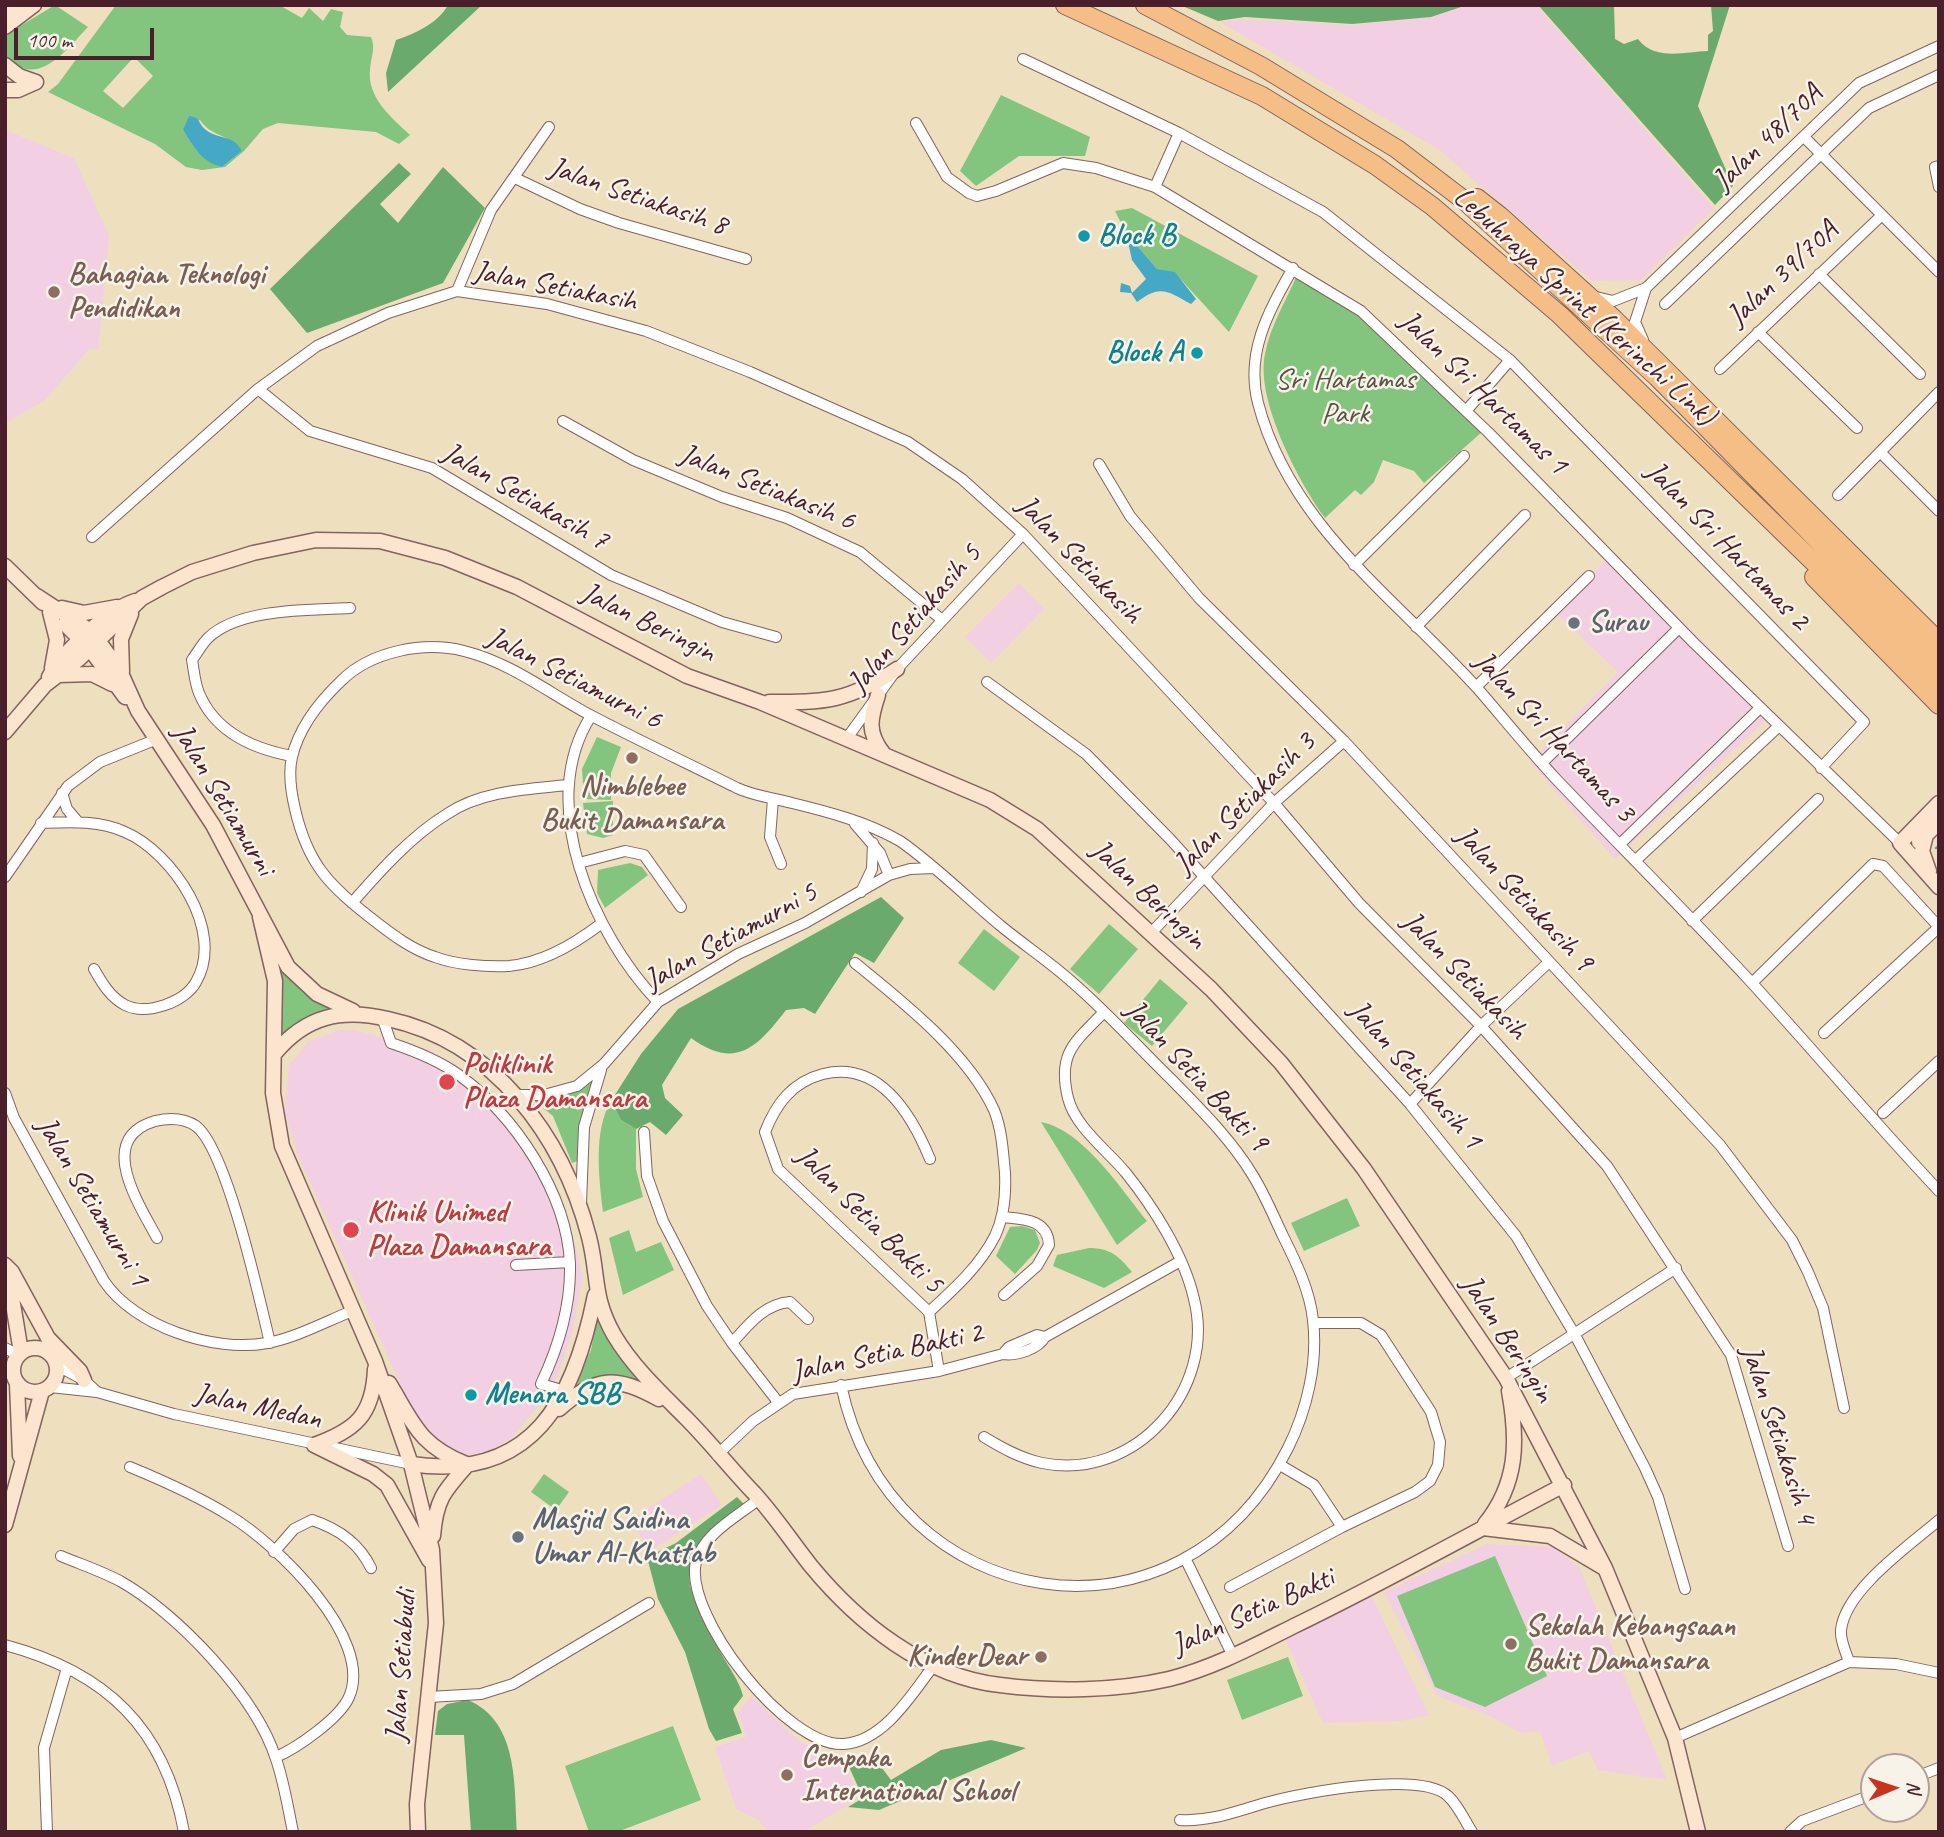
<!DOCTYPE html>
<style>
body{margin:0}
#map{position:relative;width:1944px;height:1837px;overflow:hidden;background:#eedfbf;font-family:Caveat,sans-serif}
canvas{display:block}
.frame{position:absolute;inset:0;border:7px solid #4a1f2b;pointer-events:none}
.north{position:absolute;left:1860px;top:1753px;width:70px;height:70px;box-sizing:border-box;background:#f7f3e8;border:2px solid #b29e9c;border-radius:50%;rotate:88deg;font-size:19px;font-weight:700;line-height:28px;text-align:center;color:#4a1f2b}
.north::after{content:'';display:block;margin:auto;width:24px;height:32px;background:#c8321e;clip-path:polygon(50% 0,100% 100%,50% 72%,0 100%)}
.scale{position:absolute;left:14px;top:28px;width:140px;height:32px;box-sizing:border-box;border:4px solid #4a1f2b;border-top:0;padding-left:9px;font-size:21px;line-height:24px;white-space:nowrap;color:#4a1f2b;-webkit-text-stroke:5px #f7f3e8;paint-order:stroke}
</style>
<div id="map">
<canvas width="1944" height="1837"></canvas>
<div class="frame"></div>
<div class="north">N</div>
<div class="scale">100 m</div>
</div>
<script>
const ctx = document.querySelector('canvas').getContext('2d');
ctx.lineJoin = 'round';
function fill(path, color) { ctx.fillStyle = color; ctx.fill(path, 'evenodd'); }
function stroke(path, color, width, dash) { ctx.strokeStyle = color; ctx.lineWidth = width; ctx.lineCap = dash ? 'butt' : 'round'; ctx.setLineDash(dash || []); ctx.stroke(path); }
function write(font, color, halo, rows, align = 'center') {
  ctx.font = font + ' Caveat,sans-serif'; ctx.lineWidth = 5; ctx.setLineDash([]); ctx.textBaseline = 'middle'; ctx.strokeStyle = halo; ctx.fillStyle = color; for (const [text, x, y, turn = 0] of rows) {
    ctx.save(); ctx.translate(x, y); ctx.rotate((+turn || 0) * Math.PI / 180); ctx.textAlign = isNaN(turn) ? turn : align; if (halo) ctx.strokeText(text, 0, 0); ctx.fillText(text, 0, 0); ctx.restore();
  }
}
const built = new Path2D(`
 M1470,5h66l178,203 -73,72 -49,1 -154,-132 -218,-127 24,-3 108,6 79,-8z
 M5,130l69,28 35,78 -11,114 -8,-2 -46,53 -39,22z
 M1614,552l160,161 -159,146 -85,-97 88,-90 -62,-59z
 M1019,583l25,26 -53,54 -26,-26z
 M339,1030h15l73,19 28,15 56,55 28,39 24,45 16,55 3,20 -9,52 -15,45 -11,20 -36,44 -28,15 -22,1 -21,-8 -30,-41 -113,-253 -12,-40 4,-48 19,-23z
 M701,1474l21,31 -72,46 -20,-31z
 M1487,1544l66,3 26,20 88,213 -69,-10 -9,-19 -37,14 -12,-34 -19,2 -35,-19 -49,-18 -53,-104z
 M1370,1593l59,122 -28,6 -78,2 -39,-87z
 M751,1696l47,44 44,21 19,36 -58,35h-35l-9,-12 -23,-11 -21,-62 31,-10 -8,-24z`);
const green = new Path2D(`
 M55,5l33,22c-22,23 -51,64 -83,29v-18l5,-6z
 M116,5h163l23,13 7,-10 14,13 8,-12 12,3 -3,15 7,8 24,2c5,11 0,20 -1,32 -3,29 21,48 40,66l-11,9 -23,-12 -98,-9 -15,6 -19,22 -19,16 -23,3 -16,-3 -31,-23 -107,-52 10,-8zM134,57l19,19 -30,32 -20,-17zM200,120c11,17 30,14 42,31l-20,16c-26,-15 -23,-11 -39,-37z
 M1001,95l89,42 -5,19h-66l-43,30 -16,-15z
 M1132,208l126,68 -29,56 -54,-59 -18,-4 -31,-36 -11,-22z
 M1298,273l63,40 121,119 -58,51 -10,-12 -31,-11 -9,22 -13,13 -6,-5 -30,28c-26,-35 -70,-119 -60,-164 5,-28 22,-55 33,-81z
 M597,737l24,10 -10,26v27l-27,-1 -2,-30z
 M613,801v34l-10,3 -16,-4 -4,-31z
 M630,863l12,4 6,8 -43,33 -8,-15 1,-23z
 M1109,924l29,25 -39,45 -29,-25z
 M984,929l36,28 -26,34 -36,-28z
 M277,961l57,47 -36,14 -20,16z
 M1160,979l28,24 -36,43 -28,-23z
 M597,1074c-15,27 -15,56 -16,86l-9,3 -19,-47 -25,-20 16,1z
 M611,1101l10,19 15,9v40l7,28 -40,15c-4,-34 -10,-81 8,-111z
 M1041,1122c42,8 80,67 106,99l-30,24z
 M1347,1198l13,28 -56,25 -13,-28z
 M1022,1226l13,4 5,13 -3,7 -22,24 -19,-18 14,-29z
 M629,1230l7,22 25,-10 13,28 -51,25 -14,-57z
 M1089,1248c21,0 30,8 43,24l-28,16 -51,-22 4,-11z
 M598,1310l50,75 -16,-5 -61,14 20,-44z
 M544,1474l25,18 -13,18 -25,-18z
 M1495,1556l52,120 -62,31 -50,-20 -38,-91z
 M1288,1657l15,39 -61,24 -15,-40z
 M673,1726l28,74 -84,32h-28l-24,-66z`);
const forest = new Path2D(`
 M448,5h34l-94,87 -2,-19 10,-33c19,-6 42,-17 52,-35z
 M1180,5h287l-36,12 -79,7 -107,-7 -27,4z
 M1538,5h76l1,34 9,5 14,-5c16,22 46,13 70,12v-16l5,-4 -2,-26h19l-32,101 35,80 -18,19z
 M399,163l12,11 -31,30 18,19 45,-56 42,41 -42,75 -136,50 -37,-44z
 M881,897l23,21 -30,45 -19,-10 -40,61 -11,-6 -18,2c-29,38 -51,60 -95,28l-29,47 3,13 18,17 -17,20 -16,-13 -14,7 -15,-9 -10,-19 30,-47 37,-45z
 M737,1497l7,7c-74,54 -64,73 -23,149 8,15 18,27 22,43l-10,13 9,24 -26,8 -7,-12 -24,-77 -27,-53 -11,-42 29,-14z
 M468,1700c51,22 46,85 49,132h-46l-7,-97h-29l3,-24 9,-7z
 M991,1740l35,8 -147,62 -31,-3 15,-9 -17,-38 8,-4 7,12 15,-8 15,20 50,-30z`);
const water = new Path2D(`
 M189,116c12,1 9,8 17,14 13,10 27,4 36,21l-20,16c-21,-6 -28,-19 -39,-37z
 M1126,233l31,36 18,3 21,27 -5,5c-23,-13 -31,-20 -54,-2l-6,-9 -11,-1 1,-9 9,3 2,7 14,-14 -14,-19z`);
const stream = new Path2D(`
 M1936,848l3,-2`);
const street = new Path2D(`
 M1023,59l156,74 144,79 187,148 354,362 -43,46
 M916,123l31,54 22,16 8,3 19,-5 67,-28 33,5 59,19 206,124 128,122 205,210 206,200
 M1805,138l134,134
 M1939,166l-4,1 4,20
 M515,178l65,31 39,14 127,36
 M1155,187l24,-54
 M1293,268c-24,43 -48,84 -35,135 32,123 139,196 220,286 26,30 51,61 78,90 65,68 131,134 195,203 63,69 124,141 188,209
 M1819,274l101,100
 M457,291l34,-81 58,-83
 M1596,297l17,4 33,-13 213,-205 80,-37
 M1665,304l204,-196 70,-33
 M1758,332l99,96
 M1643,340l-8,-18 11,-34
 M1720,369l161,-153
 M258,389l52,42 122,37 179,107 111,47 54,15
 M1466,411l44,-51
 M563,421l70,39 89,37 65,21 73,34 81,67
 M1880,452l59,59
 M1099,464l31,52 69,82 145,143 376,404 72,95 16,32 15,36 21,100
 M1838,495l101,-103
 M92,537l166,-148 59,-43 71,-33 69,-22 90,13 99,27 104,41 158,70 54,37 61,55 251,269 85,100 122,123 126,140 124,189 57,191
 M1354,565l110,-109
 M1416,627l109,-112
 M987,682l99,72 84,85 240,265 106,132 59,99 70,133 13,29 27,92
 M1476,687l113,-111
 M591,716c-56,87 2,218 67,286
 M847,738l50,-69 126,-135
 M292,756c-38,-7 -77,-24 -93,-63 -4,-9 -5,-22 -7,-33 5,-7 10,-16 16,-22 31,-30 101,-28 142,-30
 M1542,763l137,-135
 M62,793l5,16 11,13
 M773,799l-3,38 11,27
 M41,823c28,-1 58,-3 84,9 47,20 101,99 71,150 -11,20 -49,34 -71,23 -15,-8 -23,-22 -31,-36
 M855,824l25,29 9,22
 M1620,844l140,-136
 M1636,860l143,-134
 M579,863l46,-12 19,4 37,52
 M5,877l63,-91 32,-24 57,-23
 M861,892l11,-23 1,-26
 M352,903c27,-31 59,-67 95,-89 34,-23 81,-25 121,-29
 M1692,921l126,-122
 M602,923c-26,20 -59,40 -93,43 -22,1 -53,-1 -74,-9 -22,-7 -41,-21 -59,-35 -46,-36 -68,-56 -81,-113 -4,-17 -7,-35 -3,-52 7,-29 28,-56 49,-76 30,-30 83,-40 123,-30 48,12 86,43 128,65 48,25 97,48 145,72 17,8 37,10 55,15 37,9 75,19 108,38 36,25 67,57 101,85 23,19 49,36 71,56 35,30 66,65 99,97 29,30 59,59 81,95 12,19 21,41 31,62 13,26 27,55 30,84 5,43 -6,90 -25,128 -107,214 -398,168 -447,-63
 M1151,933l123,-130 70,-62
 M855,963c48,39 113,90 139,147 8,20 9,42 11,63 1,22 -1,44 -10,63 -16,31 -41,53 -66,76
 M1752,983l121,-119 10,2 56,61
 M382,1017l9,26
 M1824,1033l115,-106
 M391,1043c24,8 47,17 68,32 56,41 108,118 111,189 1,42 -11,82 -29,120l24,7
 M5,1093l9,25 90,163c30,45 110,72 163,62 28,-5 58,-21 85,-32
 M514,1095h30l33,-9 27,-22 54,-62 80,-48 67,-31 84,-48 21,-6 23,-1
 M1410,1104l71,-78 68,-64
 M1883,1113l56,-52
 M644,1132l3,44 16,45 44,85 25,37 46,59
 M930,1159c-19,-46 -51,-99 -107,-85 -31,8 -47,30 -58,58l13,37 151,143 10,59
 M581,1203l3,-76 17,-57
 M1003,1217c20,2 45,2 46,28l-12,21 -33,29
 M157,1238c-18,-34 -62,-99 -2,-117 13,-3 29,-3 41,5 31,24 64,175 74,217
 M516,1265l54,-3
 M732,1343c16,-18 32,-39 58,-41l18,17
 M5,1348l13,7
 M1003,1354l6,-7 28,-12 8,2
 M56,1365l28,15 13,12
 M5,1371l9,6
 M1506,1378l170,-110
 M50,1387l47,5 77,22 237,50
 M984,1437c18,11 36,21 58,26 93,19 175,-74 152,-164 -10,-44 -40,-91 -68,-126 -18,-22 -51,-46 -58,-75 -11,-45 7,-56 36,-86
 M717,1455l36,-34 40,-27 146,-23 64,-17c14,2 35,-5 42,-17l134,-75
 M1280,1465l34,20 28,42
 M130,1467c34,14 68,29 100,49 45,27 145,122 119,181 -9,21 -52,51 -73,60
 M759,1499c-21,17 -56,35 -63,63 -13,52 91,186 148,182 40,-3 68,-50 90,-79
 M274,1552l20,-23 18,-9c27,9 47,23 59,48
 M61,1556c19,8 40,15 59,25 57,32 136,115 156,178 8,23 12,49 17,73
 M1185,1558l48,98
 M1230,1587l112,-60 73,-35 15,-11 8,-16 2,-23 -9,-30 -50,-77 -20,-12h-47
 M5,1645c101,27 160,83 179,187
 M1849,1662c-3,-10 -9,-21 -8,-32 4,-40 69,-85 98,-110
 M429,1697l52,-3 32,-10 136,-81
 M1675,1738l174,-76 47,2 43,9
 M1916,1777l23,-9
 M1180,1820c32,2 59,-10 89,-18 36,-10 152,-31 179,-6 10,9 17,25 24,36
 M47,1832l-3,-84 23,-80
 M1790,1832l12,-11 72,-27`);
const secondary = new Path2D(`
 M5,10l8,-5
 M5,27l29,-22
 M5,65l14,11 17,6
 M5,90h13l18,-8
 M5,566l38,37
 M37,596l55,36 28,39 18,40 75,114 75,142 29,27 36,17
 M62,608l22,5 33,-6
 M50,612l7,28 -5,28
 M65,624l25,25 35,48
 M122,672l-1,-33 10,-25
 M58,675l34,-1 20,10
 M49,677c13,-24 60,-68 86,-76
 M878,695c-8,24 -11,37 5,58
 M769,702c56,1 80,-1 128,-33
 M5,732l40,-47 34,-26 63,-61 20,-11 30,-15 61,-19 63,-13 64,1 65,17 72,29 170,89 73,26 230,98 47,29 174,160 70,74 83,106 142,209 99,190 70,170 23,94
 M1939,803l-39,40 39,44
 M1926,835l-4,16 7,20
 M1919,842l20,-20
 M260,917l15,64 -2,112 9,53 93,215 36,103 21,86 4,73 -19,181 1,28
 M275,1053c31,-37 66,-45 113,-34 106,23 175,117 201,218 10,39 3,59 25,98 19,32 46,57 72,83 23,23 45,51 68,75 21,23 38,49 57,73 47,57 114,111 189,119 54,7 117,6 169,-6 44,-11 85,-33 125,-53 91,-44 180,-94 270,-141
 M5,1265l7,7 36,66 32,33 4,9
 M9,1280l12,72
 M13 1370a22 22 0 1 1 44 0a22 22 0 1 1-44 0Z
 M389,1383c25,41 30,62 77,81
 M17,1384l3,72
 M559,1409c38,-33 56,-34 100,-10
 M314,1445l59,29 14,11 42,75
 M314,1445c41,-15 59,-29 61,-76
 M411,1464c122,18 163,-64 184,-169
 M1485,1524c33,-41 33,-83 24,-133
 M5,1525l37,-134
 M1483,1528l67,8 54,32
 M433,1536c3,-37 11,-45 35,-72`);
const highway = new Path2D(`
 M1065,5l197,91 113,69 57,41 128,109 379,369
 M1145,5l116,61 136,83 68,52 192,176 282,287
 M1477,198l23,18 114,103 325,323
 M1814,577l125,128`);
const markers = [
 [1084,236,7,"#0f9aa8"],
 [54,292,7,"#8d6e63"],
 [1197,353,7,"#0f9aa8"],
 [1574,623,7,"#6b7280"],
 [632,758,7,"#8d6e63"],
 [447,1082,9,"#e0444e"],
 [351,1230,9,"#e0444e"],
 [471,1395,7,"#0f9aa8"],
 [518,1537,7,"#6b7280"],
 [1511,1644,7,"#8d6e63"],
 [1041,1657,7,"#8d6e63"],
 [787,1775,7,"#8d6e63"]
];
const streetNames = [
 ["Jalan 48/70A",1768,138,-44],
 ["Jalan Setiakasih 8",638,197,19],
 ["Jalan 39/70A",1783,274,-43],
 ["Jalan Setiakasih",555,287,11],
 ["Lebuhraya Sprint (Kerinchi Link)",1584,307,42],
 ["Jalan Sri Hartamas 1",1483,393,44],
 ["Jalan Setiakasih 6",767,488,22],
 ["Jalan Setiakasih 7",525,497,30],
 ["Jalan Sri Hartamas 2",1727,546,46],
 ["Jalan Setiakasih",1079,560,46],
 ["Jalan Setiakasih 5",915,619,-49],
 ["Jalan Beringin",648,623,26],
 ["Jalan Setiamurni 6",574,679,27],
 ["Jalan Sri Hartamas 3",1554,737,47],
 ["Jalan Setiamurni",223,800,59],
 ["Jalan Setiakasih 3",1245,804,-45],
 ["Jalan Beringin",1148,895,43],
 ["Jalan Setiakasih 9",1524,899,47],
 ["Jalan Setiamurni 5",731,937,-29],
 ["Jalan Setiakasih",1464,976,46],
 ["Jalan Setiakasih 1",1415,1075,49],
 ["Jalan Setia Bakti 9",1196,1076,47],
 ["Jalan Setiamurni 1",92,1202,59],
 ["Jalan Setia Bakti 5",869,1220,45],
 ["Jalan Beringin",1507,1339,57],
 ["Jalan Setia Bakti 2",887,1353,-12],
 ["Jalan Medan",258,1407,12],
 ["Jalan Setiakasih 4",1778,1435,72],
 ["Jalan Setia Bakti",1253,1612,-24],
 ["Jalan Setiabudi",402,1666,-86]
];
const cultureNames = [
 ["Block B",1098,236],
 ["Block A",1183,353,"right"],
 ["Menara SBB",485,1395]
];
const educationNames = [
 ["Bahagian Teknologi",68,275],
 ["Pendidikan",68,309],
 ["Nimblebee",632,787,"center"],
 ["Bukit Damansara",632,821,"center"],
 ["Sekolah Kebangsaan",1525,1627],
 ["Bukit Damansara",1525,1661],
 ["KinderDear",1027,1657,"right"],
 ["Cempaka",801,1758],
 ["International School",801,1792]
];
const parkNames = [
 ["Sri Hartamas",1345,380],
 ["Park",1345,414]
];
const worshipNames = [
 ["Surau",1588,623],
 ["Masjid Saidina",532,1520],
 ["Umar Al-Khattab",532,1554]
];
const healthNames = [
 ["Poliklinik",463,1065],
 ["Plaza Damansara",463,1099],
 ["Klinik Unimed",367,1213],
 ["Plaza Damansara",367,1247]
];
fill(built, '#f2cfe2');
fill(green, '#83c57e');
fill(forest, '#6aaa6d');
fill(water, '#45a8c4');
stroke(stream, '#45a8c4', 2.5);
stroke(street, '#83625f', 12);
stroke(secondary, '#83625f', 17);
stroke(highway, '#83625f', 20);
stroke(street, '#fff', 10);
stroke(secondary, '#fbe5cf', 14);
stroke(highway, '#f5be86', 18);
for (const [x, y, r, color] of markers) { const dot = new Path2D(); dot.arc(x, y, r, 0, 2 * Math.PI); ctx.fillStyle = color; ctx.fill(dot); stroke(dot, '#f7f3e8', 2.5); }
write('30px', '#4a1f2b', '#f7f3e8', streetNames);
write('bold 30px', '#0d838f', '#f7f3e8', cultureNames, 'left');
write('bold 30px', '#785e54', '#f7f3e8', educationNames, 'left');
write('30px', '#5b5144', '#f7f3e8', parkNames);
write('bold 30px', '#5b616d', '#f7f3e8', worshipNames, 'left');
write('bold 30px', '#be3a42', '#f7f3e8', healthNames, 'left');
</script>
